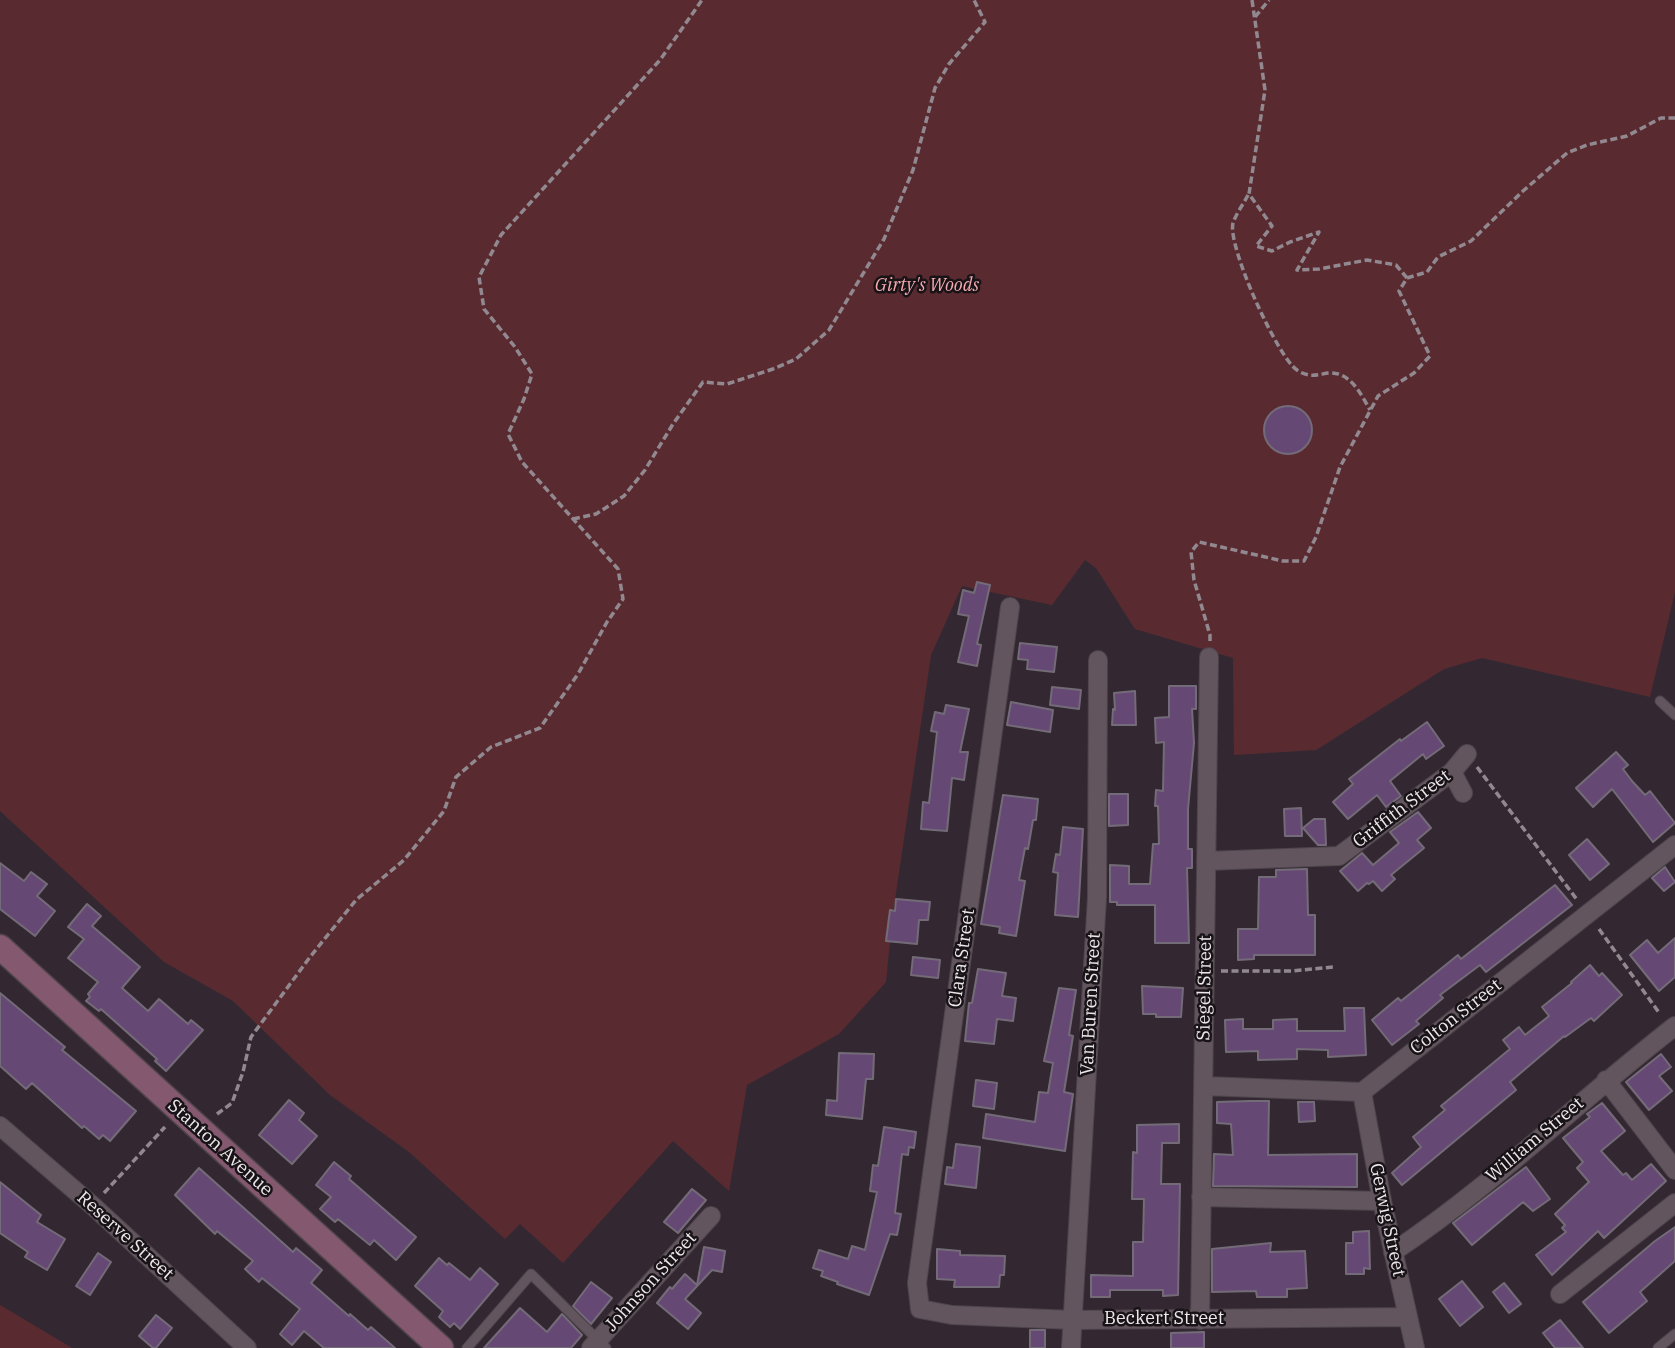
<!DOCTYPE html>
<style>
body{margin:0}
canvas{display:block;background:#332831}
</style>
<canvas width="1675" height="1348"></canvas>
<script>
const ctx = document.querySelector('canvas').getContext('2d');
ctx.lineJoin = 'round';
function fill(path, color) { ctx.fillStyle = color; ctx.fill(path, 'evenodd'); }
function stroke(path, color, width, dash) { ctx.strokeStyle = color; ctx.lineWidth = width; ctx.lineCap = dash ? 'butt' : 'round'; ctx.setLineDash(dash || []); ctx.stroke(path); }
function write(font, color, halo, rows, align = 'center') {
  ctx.font = font + ' "IBM Plex Serif",serif'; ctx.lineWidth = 5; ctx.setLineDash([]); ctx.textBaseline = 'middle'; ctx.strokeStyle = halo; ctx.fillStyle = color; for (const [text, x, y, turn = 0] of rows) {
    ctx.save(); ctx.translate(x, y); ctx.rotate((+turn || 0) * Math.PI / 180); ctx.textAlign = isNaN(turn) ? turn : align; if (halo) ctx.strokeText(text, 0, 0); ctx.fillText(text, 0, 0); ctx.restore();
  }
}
const green = new Path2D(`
 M0,0h1675v592l-25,105 -168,-39 -38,11 -128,81 -82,5 -1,-97 -98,-29 -39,-61 -11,-8 -33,45 -90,-19 -31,69 -39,265 -6,62 -47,52 -92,51 -18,106 -56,-50 -110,122 -43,-39 -15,15 -96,-87 -79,-57 -97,-94 -69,-39 -164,-151z
 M0,1305l72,43h-72z`);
const building = new Path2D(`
 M1264 430a24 24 0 1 1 48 0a24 24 0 1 1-48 0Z
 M977,582l13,3 -13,59 4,1 -4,21 -19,-4 11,-46 -11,-2 5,-24 11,3z
 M1020,643l37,4 -3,25 -27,-3 1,-9 -10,-1z
 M1169,686h27v23h-4l2,34 -6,66v40h4v19h-5l2,75h-34v-38h-38v-3h-7v-37l19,1v18h21l3,-40h6l-1,-38h-3l1,-16 7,1 1,-49 -8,1 -1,-25 14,-1z
 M1052,687l29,3 -2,19 -29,-4z
 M1135,691l1,34h-24l1,-16 2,1 -1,-17z
 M1011,702l42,8 -3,22 -43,-7z
 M946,705l23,4 -9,43h8l-4,28 -12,-2 -5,53 -26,-2 2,-27 6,1 8,-71 -6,-1 4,-19 9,2z
 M1427,722l17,24 -18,13 -3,-5 -33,27 11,15 -15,11 -9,-12 -29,24 -15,-17 20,-18 -4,-5 51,-40 1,2z
 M1616,752l12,13 -5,4 9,12 13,14 5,-4 25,32 -22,19 -41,-53 -19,18 -17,-19z
 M1109,794h19v31l-19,1z
 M1003,795l35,4 -2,21h-3l-5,29 -3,-1 -6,32 6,1 -9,55 -17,-3 1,-6 -19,-3z
 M1301,808l1,28h-17l-1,-27z
 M1418,812l13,16 -14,12 7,8 -33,27 4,4 -13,12 -9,-10 -4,3 -2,-1 -9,8 -18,-20 22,-18 11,12 26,-22 -9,-11z
 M1314,819h11l1,26h-8l-15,-17z
 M1063,827l20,2 -5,88 -23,-2 3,-42 -5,-1 3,-18 4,1z
 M1587,839l22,25 -19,16 -21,-25z
 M0,863l24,18 7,-9 16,12 -10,12 18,15 -20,25 -35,-27z
 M1665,867l10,15 -11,9 -12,-13z
 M1307,869l1,46h7v40h-61v4l-16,1v-31h20l1,-52h17v-7z
 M1555,885l17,20 -86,67 -6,-7 -40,30 3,3 -27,23 3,3 -27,21 -20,-25 26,-22 3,3 57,-46 3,4z
 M896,899l34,3 -2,18h-9l-2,24 -31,-3 4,-31 5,1z
 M87,904l14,12 -9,10 48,41 -18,21 26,23 11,-12 29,25 3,-4 12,10 -37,41 -11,-10 2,-2 -56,-50 -2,2 -13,-10 4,-4 -2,-3 10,-12 -30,-24 16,-19 -16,-12z
 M1675,938v39l-16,14 -29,-36 17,-15 11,13z
 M913,957l27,3 -2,18 -27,-3z
 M1590,965l9,11 3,-3 20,22 -28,26 -3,-3 -26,19 -1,-1 -54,46 6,8 -114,95 -10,-12 29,-26 -8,-10 32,-27 -4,-4 69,-57 -7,-9 16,-13 6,8 24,-19 -7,-9 30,-24 -1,-1z
 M978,969l28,4 -4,23 14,2 -3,23 -16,-2 -3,25 -29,-3 4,-38h3z
 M1142,986l41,2 -2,29h-25v-3h-13z
 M1059,988l17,2 -7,45 4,1 -9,56 9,2 -8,57 -82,-13 3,-24 49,8 4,-30 9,1 5,-30 -9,-2z
 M0,993l65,54 -3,3 74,61 -26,30 -7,-6 -4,4 -15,-13 -2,2 -50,-45 -6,6 -26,-23z
 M1344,1008h20l2,47 -38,2v-7l-31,-1v10l-39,1v-9l-32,1 -1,-32 18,-1v10h30v-9l24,-1v12h48z
 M839,1053l35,1 -1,25h-7l-4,40 -36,-4 1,-15 10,1z
 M1661,1054l10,13 -12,9 13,15 -23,19 -23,-28z
 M976,1080l21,3 -3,26 -21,-3z
 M289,1100l15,13 -5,7 18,16 -25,28 -33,-29z
 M1250,1101h19l-1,54 89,-1v33l-144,-1 1,-32 19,1 -2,-31 -14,-1v-21z
 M1298,1102h16l1,19 -16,1z
 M1602,1103l23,28 -24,20 22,24 3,-2 6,7 19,-16 15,17 -62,57 -6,-7 -46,44 -16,-20 30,-23 -4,-4 3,-3 -10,-11 34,-32 -12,-14 6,-6 -20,-24 27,-21 -3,-3z
 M1179,1124v19h-17l-1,41h19l-2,111 -15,1v-6h-53v7h-19v-22l42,1v-34h10l1,-43h-12l1,-47 4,1v-28z
 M884,1127l32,5 -2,16 -5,-1 -1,8 -6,-1 -7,59 6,1 -4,21 -7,-1 -21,61 -32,-11 1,-2 -17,-6 2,-5 -10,-3 6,-18 29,9 4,-13 13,4 12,-58 -7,-1 3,-26 5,1z
 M956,1144l24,3 -4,41 -31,-4 2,-17 6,1z
 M334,1162l17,14 -2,3 67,58 -20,23 -22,-20 -4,5 -32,-26 -3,3 -15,-13 11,-12 -15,-12z
 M1526,1167l24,32 -17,12 -10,-9 -51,43 -19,-22z
 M199,1168l94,84 3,-4 26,22 -11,13 38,33 1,-2 18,16 3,-3 24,21h-71l-20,-17 -12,14 -12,-11 20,-25 -38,-31 -3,4 -14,-13 8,-8 -36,-30 -2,3 -40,-39z
 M0,1182l41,33 -4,7 28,17 -18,31 -22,-13 3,-5 -28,-19z
 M692,1189l14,11 -28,33 -14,-11z
 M1675,1227v34l-35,31 7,9 -38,32 -26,-31 72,-61z
 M1369,1231l1,38 -6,-1v6h-18v-31h7v-11z
 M1271,1243l-1,9 35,-1 2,37 -20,1v8h-30l-1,-6 -44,1v-43z
 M704,1247l21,4 -3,21 -10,-2 -27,29 16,14 -13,16 -31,-26 13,-16 2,2 13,-15 12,11z
 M937,1249l23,2v4l45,1 -1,19h-4l-1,12h-45l1,-7 -18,-1z
 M98,1253l13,9 -21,33 -14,-9z
 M439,1258l8,7 2,-2 21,17 10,-12 18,16 -38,45 -6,-6 -4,4 -11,-10 4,-6 -28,-25z
 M1462,1281l21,26 -23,19 -21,-27z
 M591,1282l21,16 -21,26 -18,-18z
 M1504,1283l17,21 -12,9 -16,-21z
 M520,1308l27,24 15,-18 20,21 -11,13h-87z
 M156,1315l16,13 -16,20h-3l-14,-12z
 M1560,1320l23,28h-28l-12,-15z
 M1030,1330h15v18h-15z
 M1204,1332v16h-33v-15z`);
const path = new Path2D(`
 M1252,0l13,90 -16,104 23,32 -16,20 16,5 18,-9 29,-10 -22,38 22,-1 48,-9 29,5 11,13
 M1255,17l14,-17
 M1248,195c-4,8 -12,19 -15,28 -6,23 45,135 64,147 12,8 19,5 31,3 22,-2 33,21 42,37
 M573,519l23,-5 28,-18 21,-26 28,-46 30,-42 24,2 46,-15 23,-10 33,-29 55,-91 29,-69 22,-82 14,-24 36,-42 -11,-22
 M1210,641v-6l-16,-55 -3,-28 8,-10 84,19h21l12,-24 24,-70 38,-71 36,-23 16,-17 -31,-65 8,-13 20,-6 11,-15 33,-16 52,-50 44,-38 20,-8 40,-9 34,-18h14
 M1477,767l101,134
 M1599,929l61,85
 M1221,971h70l43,-4
 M217,1114l15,-11 11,-31 8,-35 59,-80 46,-57 48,-40 40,-49 12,-34 35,-30 49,-19 38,-54 29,-52 16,-23 -5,-30 -96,-107 -14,-28 16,-35 8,-25 -17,-27 -31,-38 -5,-32 22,-42 159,-175 42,-60
 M104,1193l61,-66`);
const lane = new Path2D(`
 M1660,701l15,14
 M467,1348l64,-74 75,74
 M1658,1348l17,-14`);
const street = new Path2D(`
 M1010,607l-93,676 3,26 32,6 121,5 335,-3
 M1452,772l11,21
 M1206,861l133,-5 113,-84 15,-18
 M1606,1080l69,90
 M1204,1086l158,6 313,-247
 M1362,1092l20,109 33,147
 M0,1126l93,80 154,142
 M1201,1197l181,4
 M1393,1252c100,-67 187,-152 282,-226
 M1560,1294l115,-91
 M1200,1320l9,-663
 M591,1348l120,-132
 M1071,1348l26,-451 1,-237`);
const secondary = new Path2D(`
 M0,947l441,401`);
const parkNames = [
 ["Girty's Woods",927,286]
];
const streetNames = [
 ["Griffith Street",1402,809,-37],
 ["Clara Street",962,958,-82],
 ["Siegel Street",1205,988,-89],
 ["Van Buren Street",1091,1004,-87],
 ["Colton Street",1456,1017,-38],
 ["William Street",1535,1140,-40],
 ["Stanton Avenue",220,1148,42],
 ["Gerwig Street",1387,1220,78],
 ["Reserve Street",125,1236,42],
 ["Johnson Street",651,1282,-48],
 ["Beckert Street",1164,1319]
];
fill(green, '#592b30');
fill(building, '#664875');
stroke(building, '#736b77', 2);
stroke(lane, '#4e444c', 11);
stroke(street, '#4e444c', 20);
stroke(secondary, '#4e444c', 27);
stroke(path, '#928990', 3.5, [7, 3.5]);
stroke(lane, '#62555e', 9);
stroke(street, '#62555e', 18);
stroke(secondary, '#84586e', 24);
write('italic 18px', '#f5aaaf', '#181317', parkNames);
write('18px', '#eee7ec', '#181317', streetNames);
</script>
